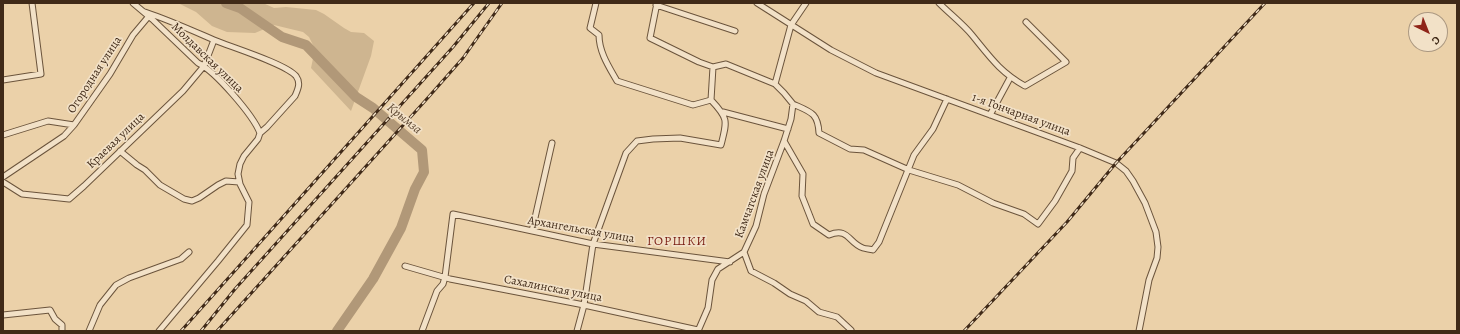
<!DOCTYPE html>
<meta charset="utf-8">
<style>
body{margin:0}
#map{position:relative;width:1460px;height:334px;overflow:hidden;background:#ebd1a9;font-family:Alegreya,serif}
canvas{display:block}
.frame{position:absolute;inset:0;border:4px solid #402a18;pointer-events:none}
.north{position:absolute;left:1408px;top:12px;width:40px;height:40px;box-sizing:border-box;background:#f2e1c7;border:1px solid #ab9881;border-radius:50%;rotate:137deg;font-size:11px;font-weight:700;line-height:16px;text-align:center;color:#402a18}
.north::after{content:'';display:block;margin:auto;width:14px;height:18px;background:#8f2418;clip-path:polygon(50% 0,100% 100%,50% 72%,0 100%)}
</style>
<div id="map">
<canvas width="1460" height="334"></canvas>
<div class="frame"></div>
<div class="north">С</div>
</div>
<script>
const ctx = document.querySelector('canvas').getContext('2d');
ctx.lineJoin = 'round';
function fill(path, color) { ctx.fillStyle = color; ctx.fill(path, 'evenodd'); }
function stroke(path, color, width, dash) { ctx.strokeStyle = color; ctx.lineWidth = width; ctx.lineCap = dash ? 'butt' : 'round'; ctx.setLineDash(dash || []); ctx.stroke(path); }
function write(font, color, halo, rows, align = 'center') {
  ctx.font = font + ' Alegreya,serif'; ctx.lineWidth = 3.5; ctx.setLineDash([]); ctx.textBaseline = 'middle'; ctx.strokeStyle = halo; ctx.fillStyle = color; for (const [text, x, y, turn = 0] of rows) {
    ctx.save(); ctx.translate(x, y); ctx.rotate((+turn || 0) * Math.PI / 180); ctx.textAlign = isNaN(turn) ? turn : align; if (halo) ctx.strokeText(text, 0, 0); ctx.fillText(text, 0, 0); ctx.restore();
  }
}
const green = new Path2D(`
 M178,3h85l11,5 12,-1 30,3 8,4 20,14 7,4 13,1 10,8 -3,15 -20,55 -40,-43 4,-19 -6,-12 -6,-5 -29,-7 -19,8 -28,-1 -15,-6 -16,-14z`);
const river = new Path2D(`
 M226,3l14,5 42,29 24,8 50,52 17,11 49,42 2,22 -9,17 -14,39 -28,51 -36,52`);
const street = new Path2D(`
 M133,3l19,16 46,44c17,8 55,52 62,70
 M596,3l-6,25 9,7c0,17 10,32 18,46l76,24 18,-5
 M657,3l-7,35 49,24 14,5 13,-3 49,20 9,9 9,11 -2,15 -7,22 -20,53 -8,32 -12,26 -26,17 -6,11 -4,28 -10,23
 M757,3l74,47 45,23 204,75 36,15 10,8 7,10 12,22 11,29 2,15 -1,11 -8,22 -10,51
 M939,3c11,11 24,21 33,32 18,22 28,37 53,51l41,-24 -40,-40
 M656,5l79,26
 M145,12c24,8 46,18 69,28 17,7 72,24 82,36 5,7 2,13 -1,20l-28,31 -7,6 -2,6 -14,17 -4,8 -2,10 2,10 9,18 -2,23 -29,36 -59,70
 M3,80l38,-6 -9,-71
 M775,84l16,-59 15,-22
 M711,100l2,-33
 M793,104c18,8 25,9 26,29l31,16 14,1 45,20 49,15 35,18 31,11 14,10 17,-23 17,-30 1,-13 7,-10
 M723,112l65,17
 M990,115l20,-37
 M3,135l45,-14 26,4 36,-51 23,-39 16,-19
 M784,141l19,33 -1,22 11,28 16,11c20,-8 19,8 34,13 3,1 7,1 10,2l6,-8 35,-87 19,-26 14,-30
 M120,151l17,14 8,5 15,15 24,14 8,2 7,-3 19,-13 8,-4 13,1
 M3,177l61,-41 10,-11
 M3,182l19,12 47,5 15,-13 99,-95 21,-25 10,-26
 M532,231l20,-88
 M744,252l7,19 23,12 16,11 16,7 13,11 18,5 14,13
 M405,266l45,13 134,26 114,25
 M3,315l47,-5 5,9 7,6v6
 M89,331l11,-26 16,-20 13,-7 52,-19 8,-7
 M422,331l15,-40 6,-7 2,-7 8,-63 140,30 137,18
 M577,331l7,-26 9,-61 33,-91 11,-12 16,-2 27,-1 41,7c6,-24 8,-26 -10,-45`);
const rail = new Path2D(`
 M181,331l293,-328
 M201,331l34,-42 218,-242 36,-44
 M217,331l208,-230 38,-43 39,-55
 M964,331l103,-109 49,-59 149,-160`);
const streetNames = [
 ["Молдавская улица",207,58,44],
 ["Огородная улица",95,75,-57],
 ["1-я Гончарная улица",1021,115,20],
 ["Краевая улица",116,141,-44],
 ["Камчатская улица",755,194,-70],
 ["Архангельская улица",581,230,10],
 ["Сахалинская улица",553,289,11]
];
const waterNames = [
 ["Крымза",404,119,39]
];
const neighbourhoodNames = [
 ["ГОРШКИ",677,242]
];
fill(green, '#ceb590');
stroke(river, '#b19878', 10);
stroke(street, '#6b543c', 7);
stroke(street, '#f2e1c7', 5);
stroke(rail, '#402a18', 3);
stroke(rail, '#f2e1c7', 1.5, [4.5]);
write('12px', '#402a18', '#f2e1c7', streetNames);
write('italic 13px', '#5c4630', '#f2e1c7', waterNames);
ctx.letterSpacing = '1px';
write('13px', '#7a1f14', '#f2e1c7', neighbourhoodNames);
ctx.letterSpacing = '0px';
</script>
